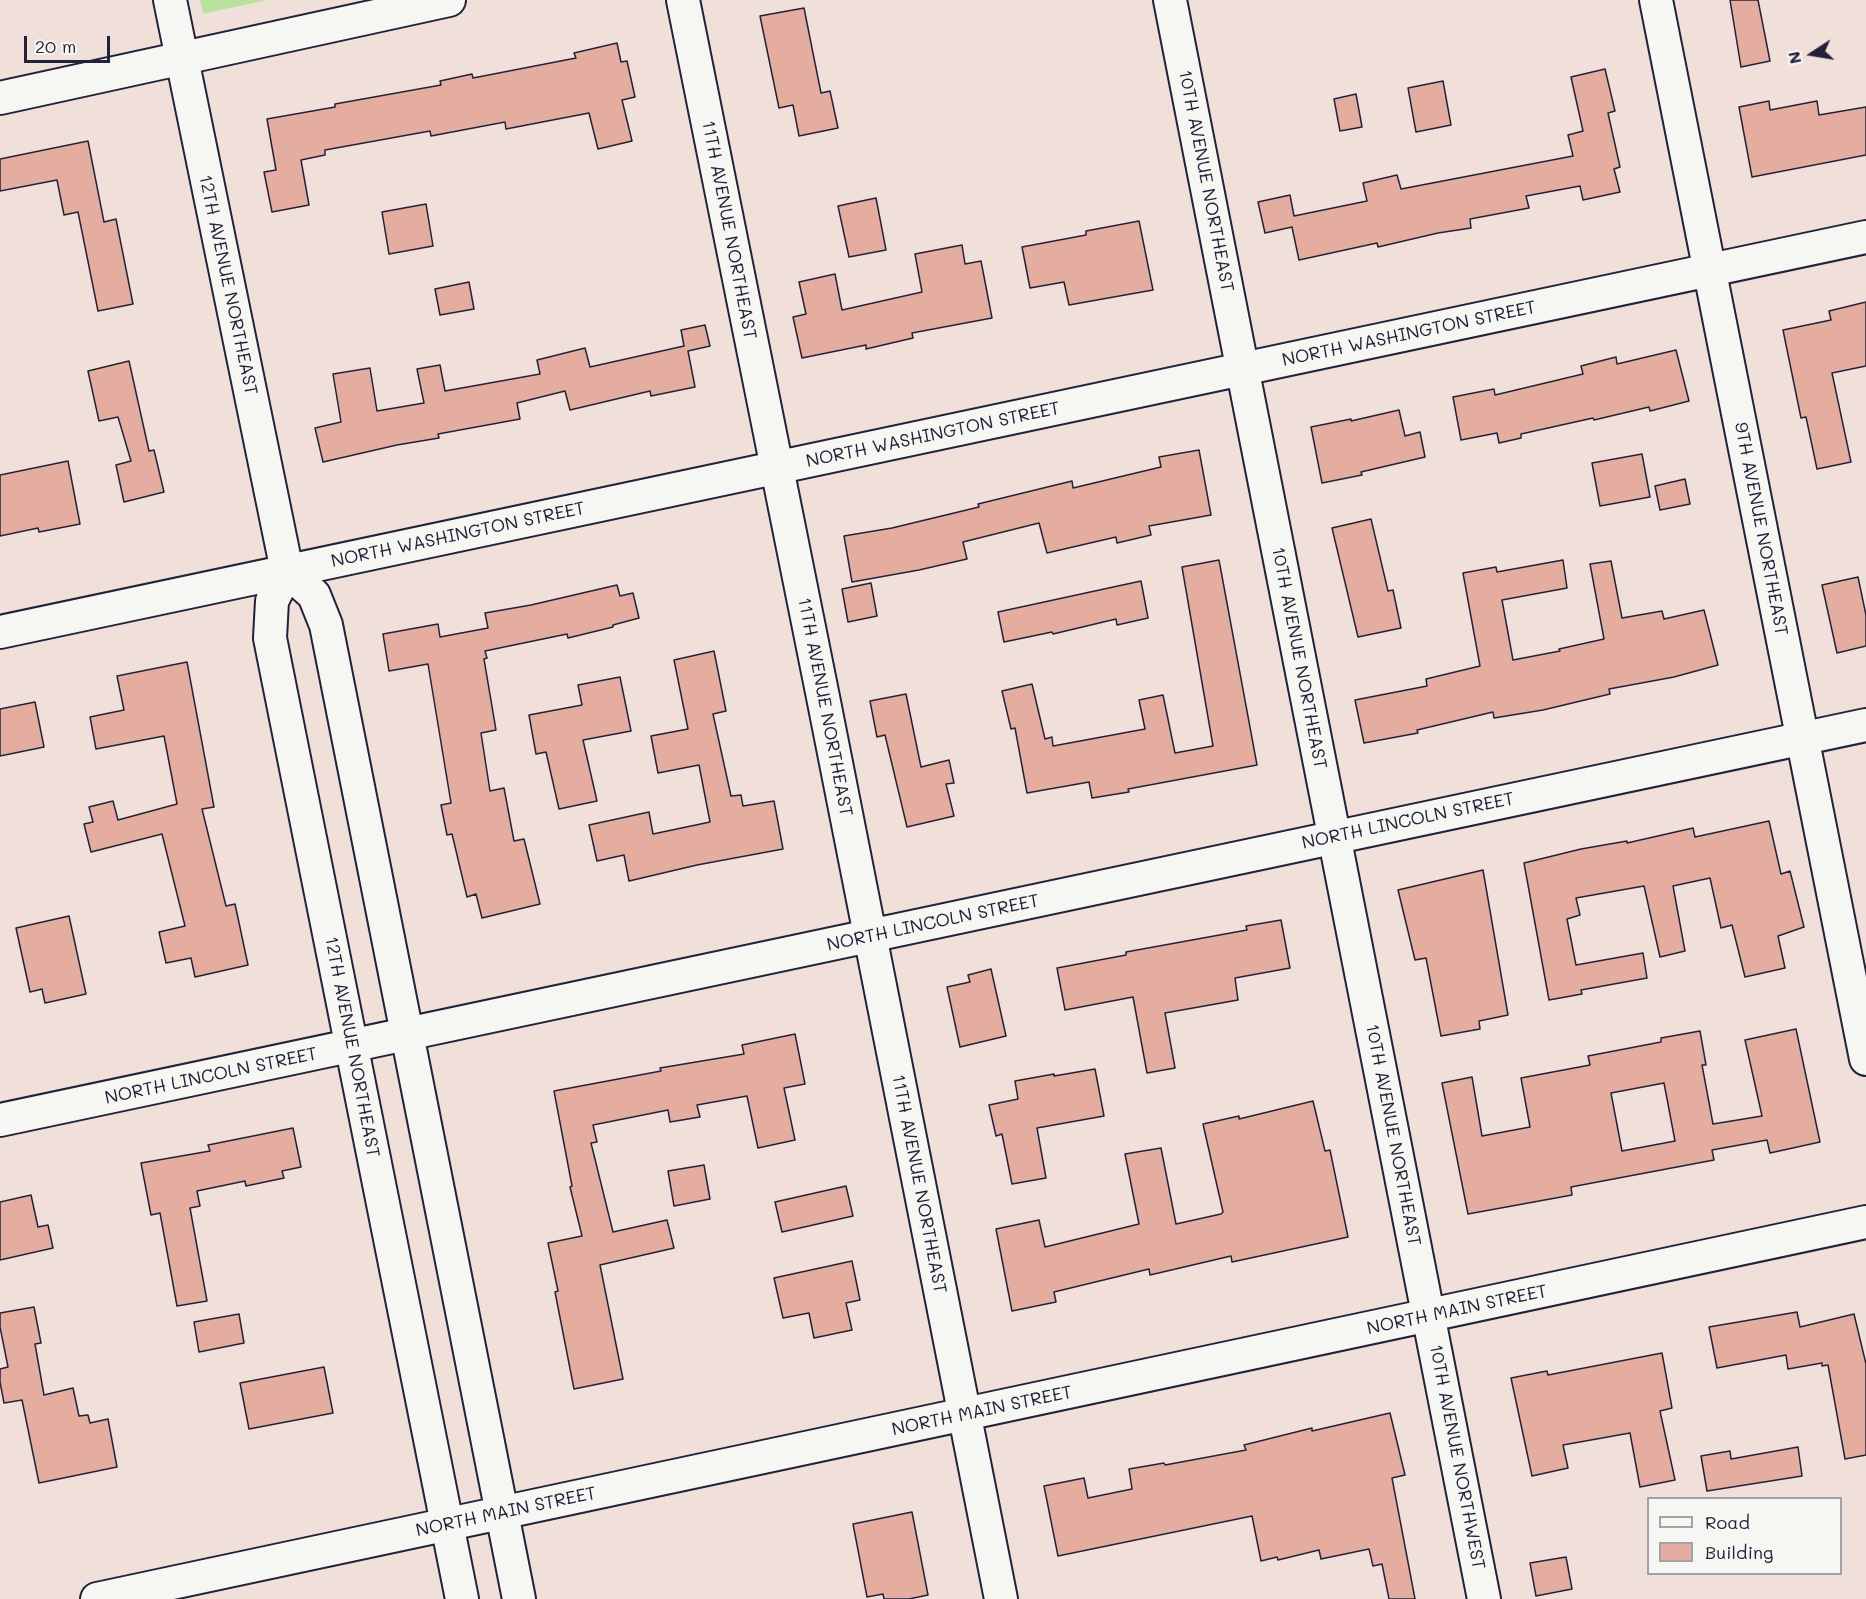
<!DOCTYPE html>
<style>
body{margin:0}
#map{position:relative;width:1866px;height:1599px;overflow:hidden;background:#f1e0d9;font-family:Mali,sans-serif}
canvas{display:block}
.legend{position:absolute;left:1647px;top:1497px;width:195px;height:78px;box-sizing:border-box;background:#f6f6f2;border:2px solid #a1a1a9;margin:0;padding:8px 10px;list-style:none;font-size:18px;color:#22223b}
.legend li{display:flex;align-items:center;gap:12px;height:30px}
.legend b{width:30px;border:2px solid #a1a1a9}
.north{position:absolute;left:1782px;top:24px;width:60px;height:60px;-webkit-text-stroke:4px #f6f6f2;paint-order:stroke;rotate:258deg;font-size:16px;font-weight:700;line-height:24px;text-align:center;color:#22223b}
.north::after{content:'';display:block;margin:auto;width:21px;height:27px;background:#22223b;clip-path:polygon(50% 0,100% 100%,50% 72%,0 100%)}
.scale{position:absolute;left:24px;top:36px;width:86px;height:27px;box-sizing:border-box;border:3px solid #22223b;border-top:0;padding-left:8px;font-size:18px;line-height:21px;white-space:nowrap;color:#22223b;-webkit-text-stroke:4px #f6f6f2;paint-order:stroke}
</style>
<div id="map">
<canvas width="1866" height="1599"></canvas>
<ul class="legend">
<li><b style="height:8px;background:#f6f6f2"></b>Road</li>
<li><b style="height:16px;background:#e5aca0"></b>Building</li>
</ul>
<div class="north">N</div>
<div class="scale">20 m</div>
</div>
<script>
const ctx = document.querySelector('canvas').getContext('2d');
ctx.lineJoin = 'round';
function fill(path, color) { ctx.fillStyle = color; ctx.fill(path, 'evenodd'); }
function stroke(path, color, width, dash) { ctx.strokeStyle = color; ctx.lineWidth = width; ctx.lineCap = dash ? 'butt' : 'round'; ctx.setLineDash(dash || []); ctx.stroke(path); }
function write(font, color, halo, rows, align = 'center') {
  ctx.font = font + ' Mali,sans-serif'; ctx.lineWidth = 5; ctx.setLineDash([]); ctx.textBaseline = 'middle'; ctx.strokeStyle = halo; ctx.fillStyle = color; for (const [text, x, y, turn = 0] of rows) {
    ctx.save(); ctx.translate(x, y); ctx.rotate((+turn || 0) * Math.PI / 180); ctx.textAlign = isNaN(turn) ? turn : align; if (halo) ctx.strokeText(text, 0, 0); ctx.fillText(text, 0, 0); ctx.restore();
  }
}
const green = new Path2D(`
 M200,0h67l-64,14z`);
const building = new Path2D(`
 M1730,0h28l12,61 -29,6z
 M804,8l17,85 9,-2 8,37 -39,8 -6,-31 -14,3 -19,-92z
 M617,43l4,19 6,-1 8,36 -13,3 10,41 -34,8 -9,-36 -83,16 -1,-7 -74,14 -1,-5 -105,19v5l-24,5 8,45 -37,7 -8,-40 12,-2 -9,-51 68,-12v-3l106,-19 -1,-4 32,-7 1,4 103,-20 -2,-5z
 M1605,69l10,42 -7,2 12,54 -6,2 6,23 -37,8 -3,-14 -54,10 3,12 -59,11 1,9 -33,5 -60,14 -1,-4 -78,17 -7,-33 -27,6 -7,-31 32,-7 4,21 73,-15 -4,-18 34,-8 4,14 172,-33 -5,-21 15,-4 -12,-54z
 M1443,81l8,44 -35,7 -8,-44z
 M1356,94l6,33 -22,4 -6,-32z
 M1769,101l1,9 47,-9 2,14 47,-8v48l-114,22 -13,-70z
 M88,141l16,81 12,-3 17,85 -35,7 -20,-99 -14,3 -7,-35 -57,11v-32z
 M876,198l10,52 -37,7 -11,-51z
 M426,204l7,42 -44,8 -7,-42z
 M1139,221l14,69 -84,15 -5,-23 -34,6 -8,-41 64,-12v-4z
 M962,245l3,19 16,-3 11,57 -80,15 1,5 -47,11v-4l-64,13 -9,-41 13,-3 -7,-32 36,-8 7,36 80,-18 -7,-38z
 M469,282l5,27 -34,6 -5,-26z
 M1866,302v64l-34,7 19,89 -34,7 -11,-52 -5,1 -18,-88 48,-10 -2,-9z
 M705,325l5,21 -22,5 7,36 -44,9 -1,-5 -80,19 -5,-19 -48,12 3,16 -82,15 1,4 -42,7 -74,17 -8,-34 26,-6 -8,-48 37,-6 7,43 47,-8 -7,-34 23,-4 5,26 95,-17 -3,-14 48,-12 5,19 94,-21 -3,-16z
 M1676,350l13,51 -39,10 -1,-4 -55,13 -1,-2 -72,16v4l-22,5 -2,-10 -36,7 -8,-43 41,-8 1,6 88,-21 -2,-8 35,-9 1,7z
 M129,361l20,90 5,-1 10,42 -40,10 -8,-37 15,-4 -13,-44 -19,4 -11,-50z
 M1399,410l6,26 15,-4 5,25 -64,15 1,3 -40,8 -11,-56 40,-8v2z
 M1199,450l12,65 -62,11 2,9 -34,8 -1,-6 -69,16 -8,-30 -76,19 4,17 -48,11 -67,12 -8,-46 48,-8 87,-21 -1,-3 94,-23 1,7 88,-21 -2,-10z
 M1642,454l8,43 -50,9 -8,-43z
 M68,461l12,63 -41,8 -1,-4 -38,8v-61z
 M1685,479l5,25 -30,6 -5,-24z
 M1371,519l17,72 5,-1 8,38 -43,9 -26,-109z
 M1219,560l38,205 -129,24 1,3 -37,6 -3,-16 -62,11 -12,-65 -4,1 -9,-38 30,-7 13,55 7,-2 1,9 92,-17 -6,-29 24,-5 12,58 38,-7 -31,-179z
 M1563,560l4,28 -65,12 11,60 47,-9 -1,-2 45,-10 -14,-75 21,-3 11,57 40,-7 2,8 40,-9 14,55 -44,12 -65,12 1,5 -67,16 -49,8 -1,-6 -76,18 1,3 -54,10 -9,-43 72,-14 -1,-7 54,-13 -17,-93 33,-6 1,5z
 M1858,577l8,38v31l-29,7 -15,-68z
 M1141,581l7,37 -31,7 -1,-6 -63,15 -1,-2 -48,10 -6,-30z
 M871,583l6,33 -29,6 -6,-33z
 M617,585l3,11 13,-3 6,25 -26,7v2l-45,11 -1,-4 -82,17 2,7 -3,1 12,71 -15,3 9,58 14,-3 10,53 10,-2 16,65 -58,14 -6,-24 -9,3 -15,-63 -5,1 -6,-30 10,-2 -23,-139 -39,7 -6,-37 55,-10 2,13 48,-9 -3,-15 46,-8z
 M714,651l12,60 -13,3 18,82 10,-1 2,11 31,-5 9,48 -86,16 -68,16 -5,-26 -27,6 -8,-36 60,-13 4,22 57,-12 -11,-57 -41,8 -7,-37 37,-7 -14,-69z
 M187,662l27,145 -12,2 24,97 9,-2 13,61 -53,12 -4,-19 -25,5 -7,-31 26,-6 -23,-92 -71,18 -7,-28 9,-2 -4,-15 24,-6 5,19 59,-16 -13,-68 -68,13 -6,-32 34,-7 -7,-34z
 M620,677l11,54 -48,9 14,61 -38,8 -13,-57 -10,2 -7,-39 53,-10 -4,-20z
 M906,694l15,73 28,-7 5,23 -8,1 8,32 -47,11 -22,-92 -8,2 -7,-36z
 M35,702l9,45 -44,9v-47z
 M1769,821l12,53 9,-3 14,56 -26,9 7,32 -40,9 -13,-52 -11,3 -11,-50 -37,8 12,65 -25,6 -16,-71 -68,12 4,17 -13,4 9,46 67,-12 4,25 -66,12 1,4 -33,6 -25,-137 57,-14 46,-8v2l66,-15 2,9z
 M1483,870l25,145 -29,6 1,8 -39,7 -15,-78 -11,2 -17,-70z
 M69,916l17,78 -41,9 -3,-14 -12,3 -14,-64z
 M1281,920l9,48 -55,10 3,22 -73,13 10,55 -28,5 -14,-76 -68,13 -8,-42 69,-13v-3l121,-22 -1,-4z
 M991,969l15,67 -46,11 -13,-60 23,-5 -2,-7z
 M1796,1029l24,113 -50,11 -3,-13 -55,10 2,10 -143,27 1,8 -104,19 -26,-131 30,-6 10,59 48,-9 -9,-49 69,-13 -2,-9 73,-14v-4l39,-7 6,34h-4l11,59 49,-8 -17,-76zM1664,1083l11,58 -53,10 -11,-58z
 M795,1034l10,50 -21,4 11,52 -37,8 -11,-52 -50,9 3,12 -30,5 -2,-12 -75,15 4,17 -6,1 22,89 54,-12 7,28 -74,17 23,114 -49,10 -19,-97 3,-1 -10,-48 34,-7 -12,-49 2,-1 -18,-95 107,-20 -1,-3 84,-14 -2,-9z
 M1095,1069l9,47 -67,12 9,50 -34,6 -10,-50 -6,2 -7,-31 29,-6 -3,-18 39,-7v2z
 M1313,1101l12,50 5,-1 18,87 -116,25 -1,-6 -81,19 -1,-6 -95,23 2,10 -44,9 -16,-82 43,-9 6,27 94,-23 -14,-70 36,-6 15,76 45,-10 2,-2 -20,-88 36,-8v3z
 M293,1128l8,39 -19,4 2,7 -38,8 -1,-5 -48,10 3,15 -10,2 17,93 -30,5 -17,-93 -9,2 -10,-52 69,-12 -2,-6z
 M704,1165l6,34 -36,7 -6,-35z
 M846,1186l7,30 -71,16 -7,-30z
 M31,1195l7,32 10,-2 5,23 -53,12v-58z
 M852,1261l8,39 -14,3 6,27 -38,8 -5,-25 -26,5 -9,-40z
 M34,1307l7,36 -6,1 9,51 29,-7 6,28 9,-1 2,8 18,-4 9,48 -78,16 -17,-83 -18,3 -4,-21v-13l8,-2 -8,-40v-14z
 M1797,1312l3,15 54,-13 12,50v91l-21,4 -17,-94 -6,1v-3l-34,6 -2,-14 -69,13 -8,-41z
 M239,1314l5,29 -45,9 -5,-30z
 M1662,1353l10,55 -12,3 15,69 -35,7 -10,-54 -67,12 5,23 -36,8 -21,-98 36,-7 1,4z
 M324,1367l9,46 -84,16 -9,-46z
 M1390,1413l15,62 -13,3 23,121h-26l-7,-35 -9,2 -4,-17 -48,10 -2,-9 -41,10 -1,-3 -16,4 -9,-45 -194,40 -14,-70 40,-8 4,20 44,-9 -3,-20 35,-6 1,2 81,-15 -2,-5 68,-17v3z
 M1798,1447l4,29 -95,15 -6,-35 29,-5 1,8z
 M912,1512l16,83 -19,4h-25l-1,-5 -16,3 -14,-73z
 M1566,1557l6,32 -36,7 -6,-33z`);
const minor = new Path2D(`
 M170,0l117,571 27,24 12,30 193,974
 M683,0l141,702 177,897
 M1170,0l314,1599
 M1656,0l210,1059
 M0,98l449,-98
 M287,571l-15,30 -2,37 192,961
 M0,632l1866,-395
 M0,1120l1866,-395
 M97,1599l1769,-377`);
const streetNames = [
 ["10TH AVENUE NORTHEAST",1206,181,79],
 ["11TH AVENUE NORTHEAST",729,230,79],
 ["12TH AVENUE NORTHEAST",228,285,78],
 ["NORTH WASHINGTON STREET",1409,334,-12],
 ["NORTH WASHINGTON STREET",933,435,-12],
 ["9TH AVENUE NORTHEAST",1761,529,79],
 ["NORTH WASHINGTON STREET",458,535,-12],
 ["10TH AVENUE NORTHEAST",1299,658,79],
 ["11TH AVENUE NORTHEAST",825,707,79],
 ["NORTH LINCOLN STREET",1408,821,-12],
 ["NORTH LINCOLN STREET",933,923,-12],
 ["12TH AVENUE NORTHEAST",352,1047,79],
 ["NORTH LINCOLN STREET",211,1076,-12],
 ["10TH AVENUE NORTHEAST",1393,1135,79],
 ["11TH AVENUE NORTHEAST",919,1184,79],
 ["NORTH MAIN STREET",1457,1310,-12],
 ["NORTH MAIN STREET",982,1411,-12],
 ["10TH AVENUE NORTHWEST",1457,1457,79],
 ["NORTH MAIN STREET",506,1512,-12]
];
fill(green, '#bae29e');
fill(building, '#e5aca0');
stroke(building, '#22223b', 1.5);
stroke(minor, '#22223b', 36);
stroke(minor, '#f6f6f2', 32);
write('18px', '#22223b', '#f6f6f2', streetNames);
</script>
